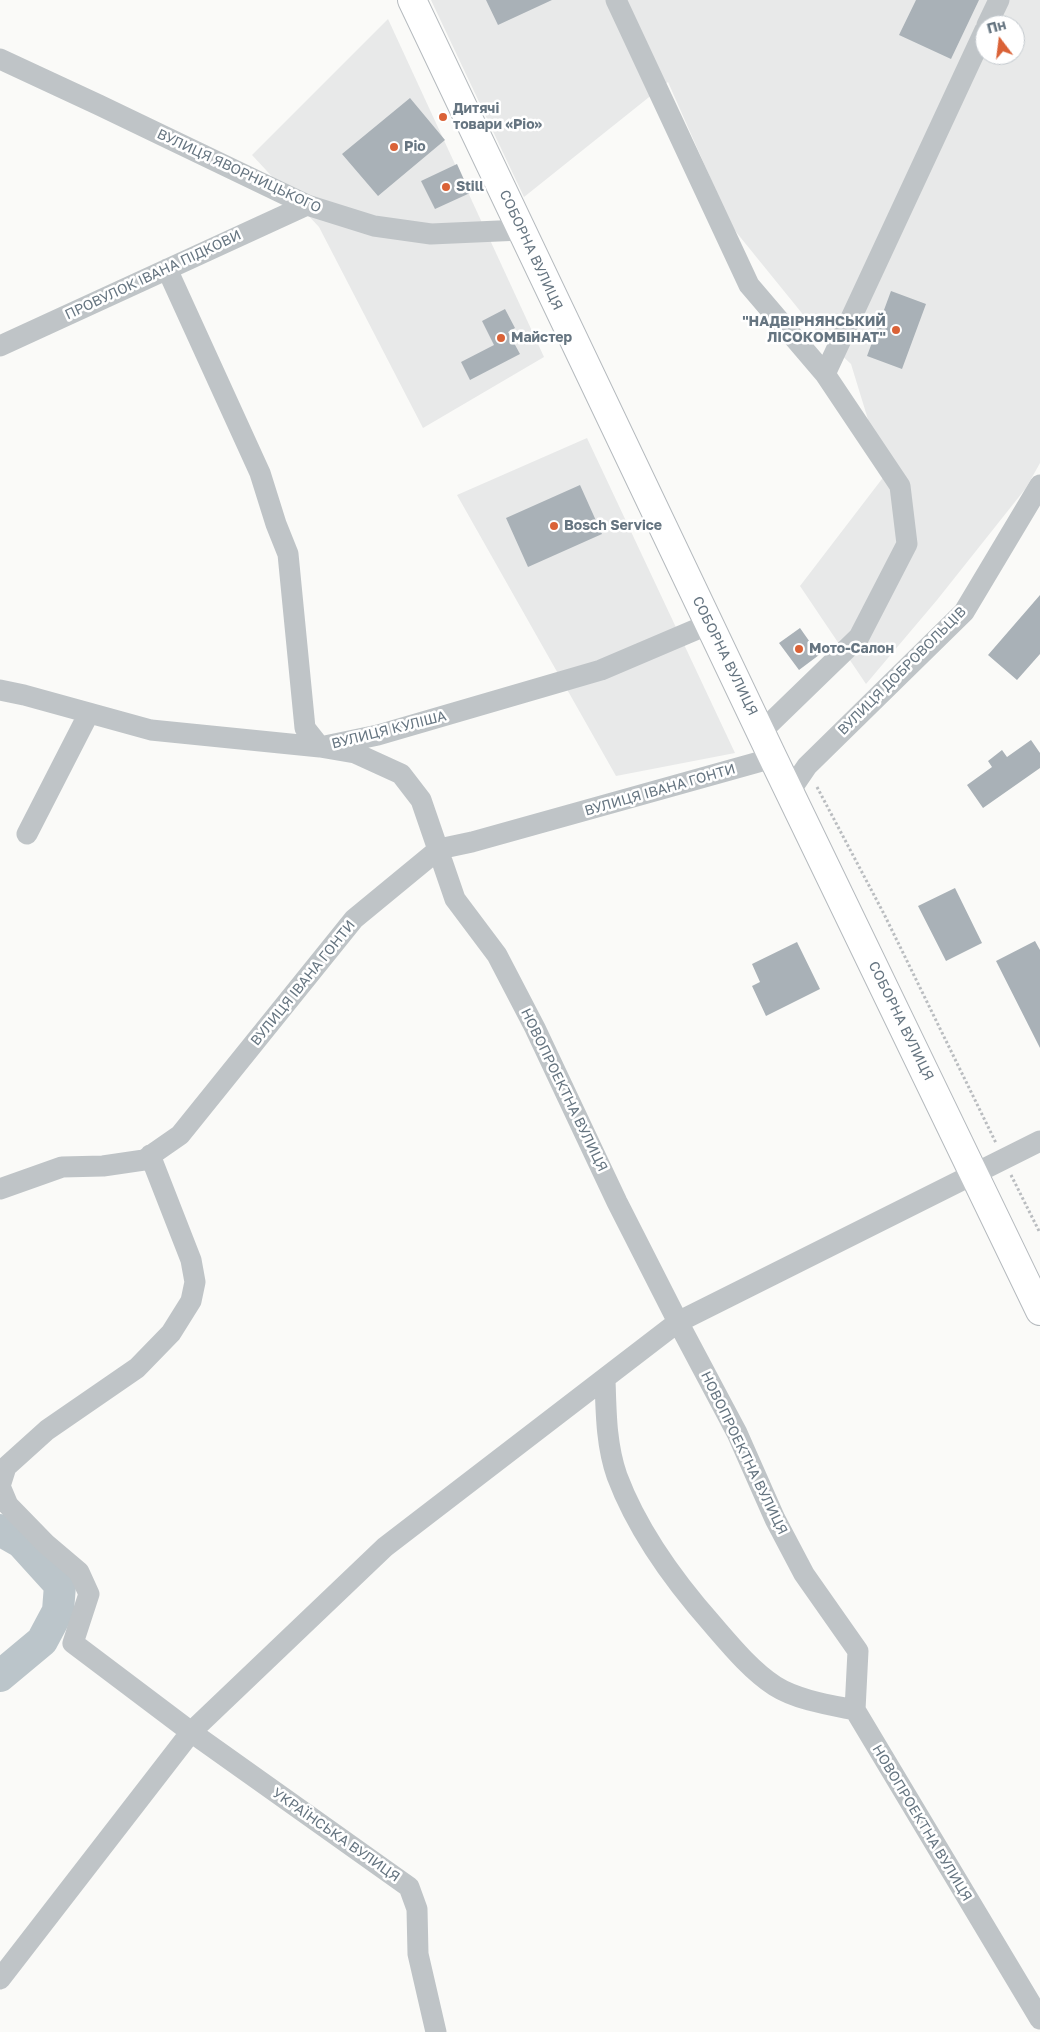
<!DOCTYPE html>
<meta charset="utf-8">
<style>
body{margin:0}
#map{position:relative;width:1040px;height:2032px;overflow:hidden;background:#fafaf8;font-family:"Golos Text",sans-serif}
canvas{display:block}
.north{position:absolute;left:975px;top:15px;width:50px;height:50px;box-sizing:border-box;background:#fff;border:1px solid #c2c8cd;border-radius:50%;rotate:345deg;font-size:14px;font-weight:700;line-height:20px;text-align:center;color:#667581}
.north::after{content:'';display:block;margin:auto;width:18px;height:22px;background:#da6237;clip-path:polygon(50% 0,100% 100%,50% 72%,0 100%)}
</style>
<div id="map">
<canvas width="1040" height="2032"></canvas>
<div class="north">Пн</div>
</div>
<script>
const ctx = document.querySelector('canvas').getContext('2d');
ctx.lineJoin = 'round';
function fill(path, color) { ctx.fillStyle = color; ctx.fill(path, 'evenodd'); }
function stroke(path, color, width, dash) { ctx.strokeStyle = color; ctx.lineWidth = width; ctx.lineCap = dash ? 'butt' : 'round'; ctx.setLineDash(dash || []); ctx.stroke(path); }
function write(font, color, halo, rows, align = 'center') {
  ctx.font = font + ' "Golos Text",sans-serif'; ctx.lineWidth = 5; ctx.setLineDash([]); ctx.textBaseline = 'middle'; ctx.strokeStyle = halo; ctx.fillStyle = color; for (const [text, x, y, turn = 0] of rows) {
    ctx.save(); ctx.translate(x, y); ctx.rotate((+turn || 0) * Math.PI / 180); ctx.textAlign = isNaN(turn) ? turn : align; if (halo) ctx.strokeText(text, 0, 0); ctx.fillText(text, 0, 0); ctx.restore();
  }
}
const built = new Path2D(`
 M431,0h609v463l-14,25 -89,112 -71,84 -66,-98 85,-111 -34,-111 -33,-31 -86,-106 -64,-145 -144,115zM985,25h30v30h-30z
 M388,19l156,338 -121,71 -104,-201 -67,-72z
 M587,438l148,315 -119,23 -159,-281z`);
const river = new Path2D(`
 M0,1530l21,12 39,43 -2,26 -16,30 -42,35`);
const building = new Path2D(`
 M486,0h66l-54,25z
 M916,0h63l-28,59 -52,-24z
 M410,98l35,42 -67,56 -36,-42z
 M457,164l13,29 -35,16 -14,-28z
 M891,291l35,13 -24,65 -35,-13z
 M505,309l10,19 -7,4 12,22 -50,26 -9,-18 33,-17 -12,-24z
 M580,485l22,49 -74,33 -22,-49z
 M1040,595v59l-23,26 -29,-25z
 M800,628l19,27 -20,15 -20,-27z
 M1031,740l9,13v15l-57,40 -16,-23 25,-18 -4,-6 14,-11 5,7z
 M955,888l27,55 -36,18 -28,-55z
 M1035,941l5,9v98l-44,-87z
 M797,942l23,47 -54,27 -14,-30 8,-4 -8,-18z`);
const path = new Path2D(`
 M817,787l67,127 112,229
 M1011,1175l29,58`);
const minor = new Path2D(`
 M616,0l133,285 76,89
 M987,25l12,-25
 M0,59l99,46 208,100 67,21 57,8 90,-4
 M167,269l93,204 16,51 12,30 17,174 15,19 35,6 46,21 20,26 34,99 42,56 38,73 82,174 61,120 59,111 38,86 29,55 54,77 -3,59 185,309
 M0,346l307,-141
 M0,690l24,5 127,35 169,17 58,-12 223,-65 108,-46
 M761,732l98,-95 48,-93 -7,-58 -75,-112 160,-344
 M790,791l17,-25 157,-154 76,-127
 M27,834l62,-121
 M150,1155l41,105 4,22 -4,19 -20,32 -34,35 -90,62 -41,37 -6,19 8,19 38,39 33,28 10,22 -16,49 118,89 218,155 8,22 1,45 18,78
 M0,1189l62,-22 41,-1 41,-6 36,-25 174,-216 85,-70 33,-7 301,-84
 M605,1378c1,33 1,67 12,98 21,56 57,105 96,149 19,22 38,45 62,61 22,14 55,19 80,24
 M0,1979l191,-247 194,-185 293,-225 362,-181`);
const major = new Path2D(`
 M412,0l361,758 267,553`);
const markers = [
 [443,117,5,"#da6237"],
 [394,147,5,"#da6237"],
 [446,187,5,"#da6237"],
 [896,330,5,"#da6237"],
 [501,338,5,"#da6237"],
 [554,526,5,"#da6237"],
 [799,649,5,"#da6237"]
];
const poiNames = [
 ["Дитячі",453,109],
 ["товари «Ріо»",453,125],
 ["Ріо",404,147],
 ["Still",456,187],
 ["\"НАДВІРНЯНСЬКИЙ",886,322,"right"],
 ["ЛІСОКОМБІНАТ\"",886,338,"right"],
 ["Майстер",511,338],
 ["Bosch Service",564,526],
 ["Мото-Салон",809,649]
];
const streetNames = [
 ["ВУЛИЦЯ ЯВОРНИЦЬКОГО",239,171,25],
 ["СОБОРНА ВУЛИЦЯ",531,250,65],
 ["ПРОВУЛОК ІВАНА ПІДКОВИ",153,275,-25],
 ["СОБОРНА ВУЛИЦЯ",725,656,64],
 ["ВУЛИЦЯ ДОБРОВОЛЬЦІВ",902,671,-45],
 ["ВУЛИЦЯ КУЛІША",389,730,-14],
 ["ВУЛИЦЯ ІВАНА ГОНТИ",660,790,-16],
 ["ВУЛИЦЯ ІВАНА ГОНТИ",303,983,-51],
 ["СОБОРНА ВУЛИЦЯ",901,1021,64],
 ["НОВОПРОЕКТНА ВУЛИЦЯ",564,1090,64],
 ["НОВОПРОЕКТНА ВУЛИЦЯ",744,1453,64],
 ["НОВОПРОЕКТНА ВУЛИЦЯ",922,1823,59],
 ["УКРАЇНСЬКА ВУЛИЦЯ",336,1835,35]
];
fill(built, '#e8e9e9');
stroke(river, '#bbc5ca', 32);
fill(building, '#a9b1b7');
stroke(major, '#b5babe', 30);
stroke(path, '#babdc0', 3, [2.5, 2.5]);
stroke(minor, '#bfc4c7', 21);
stroke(major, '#fff', 28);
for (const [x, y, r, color] of markers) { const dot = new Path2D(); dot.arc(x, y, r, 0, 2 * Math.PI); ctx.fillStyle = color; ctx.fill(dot); stroke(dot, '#fff', 2); }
write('bold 14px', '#667581', '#fff', poiNames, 'left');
write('14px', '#667581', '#fff', streetNames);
</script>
